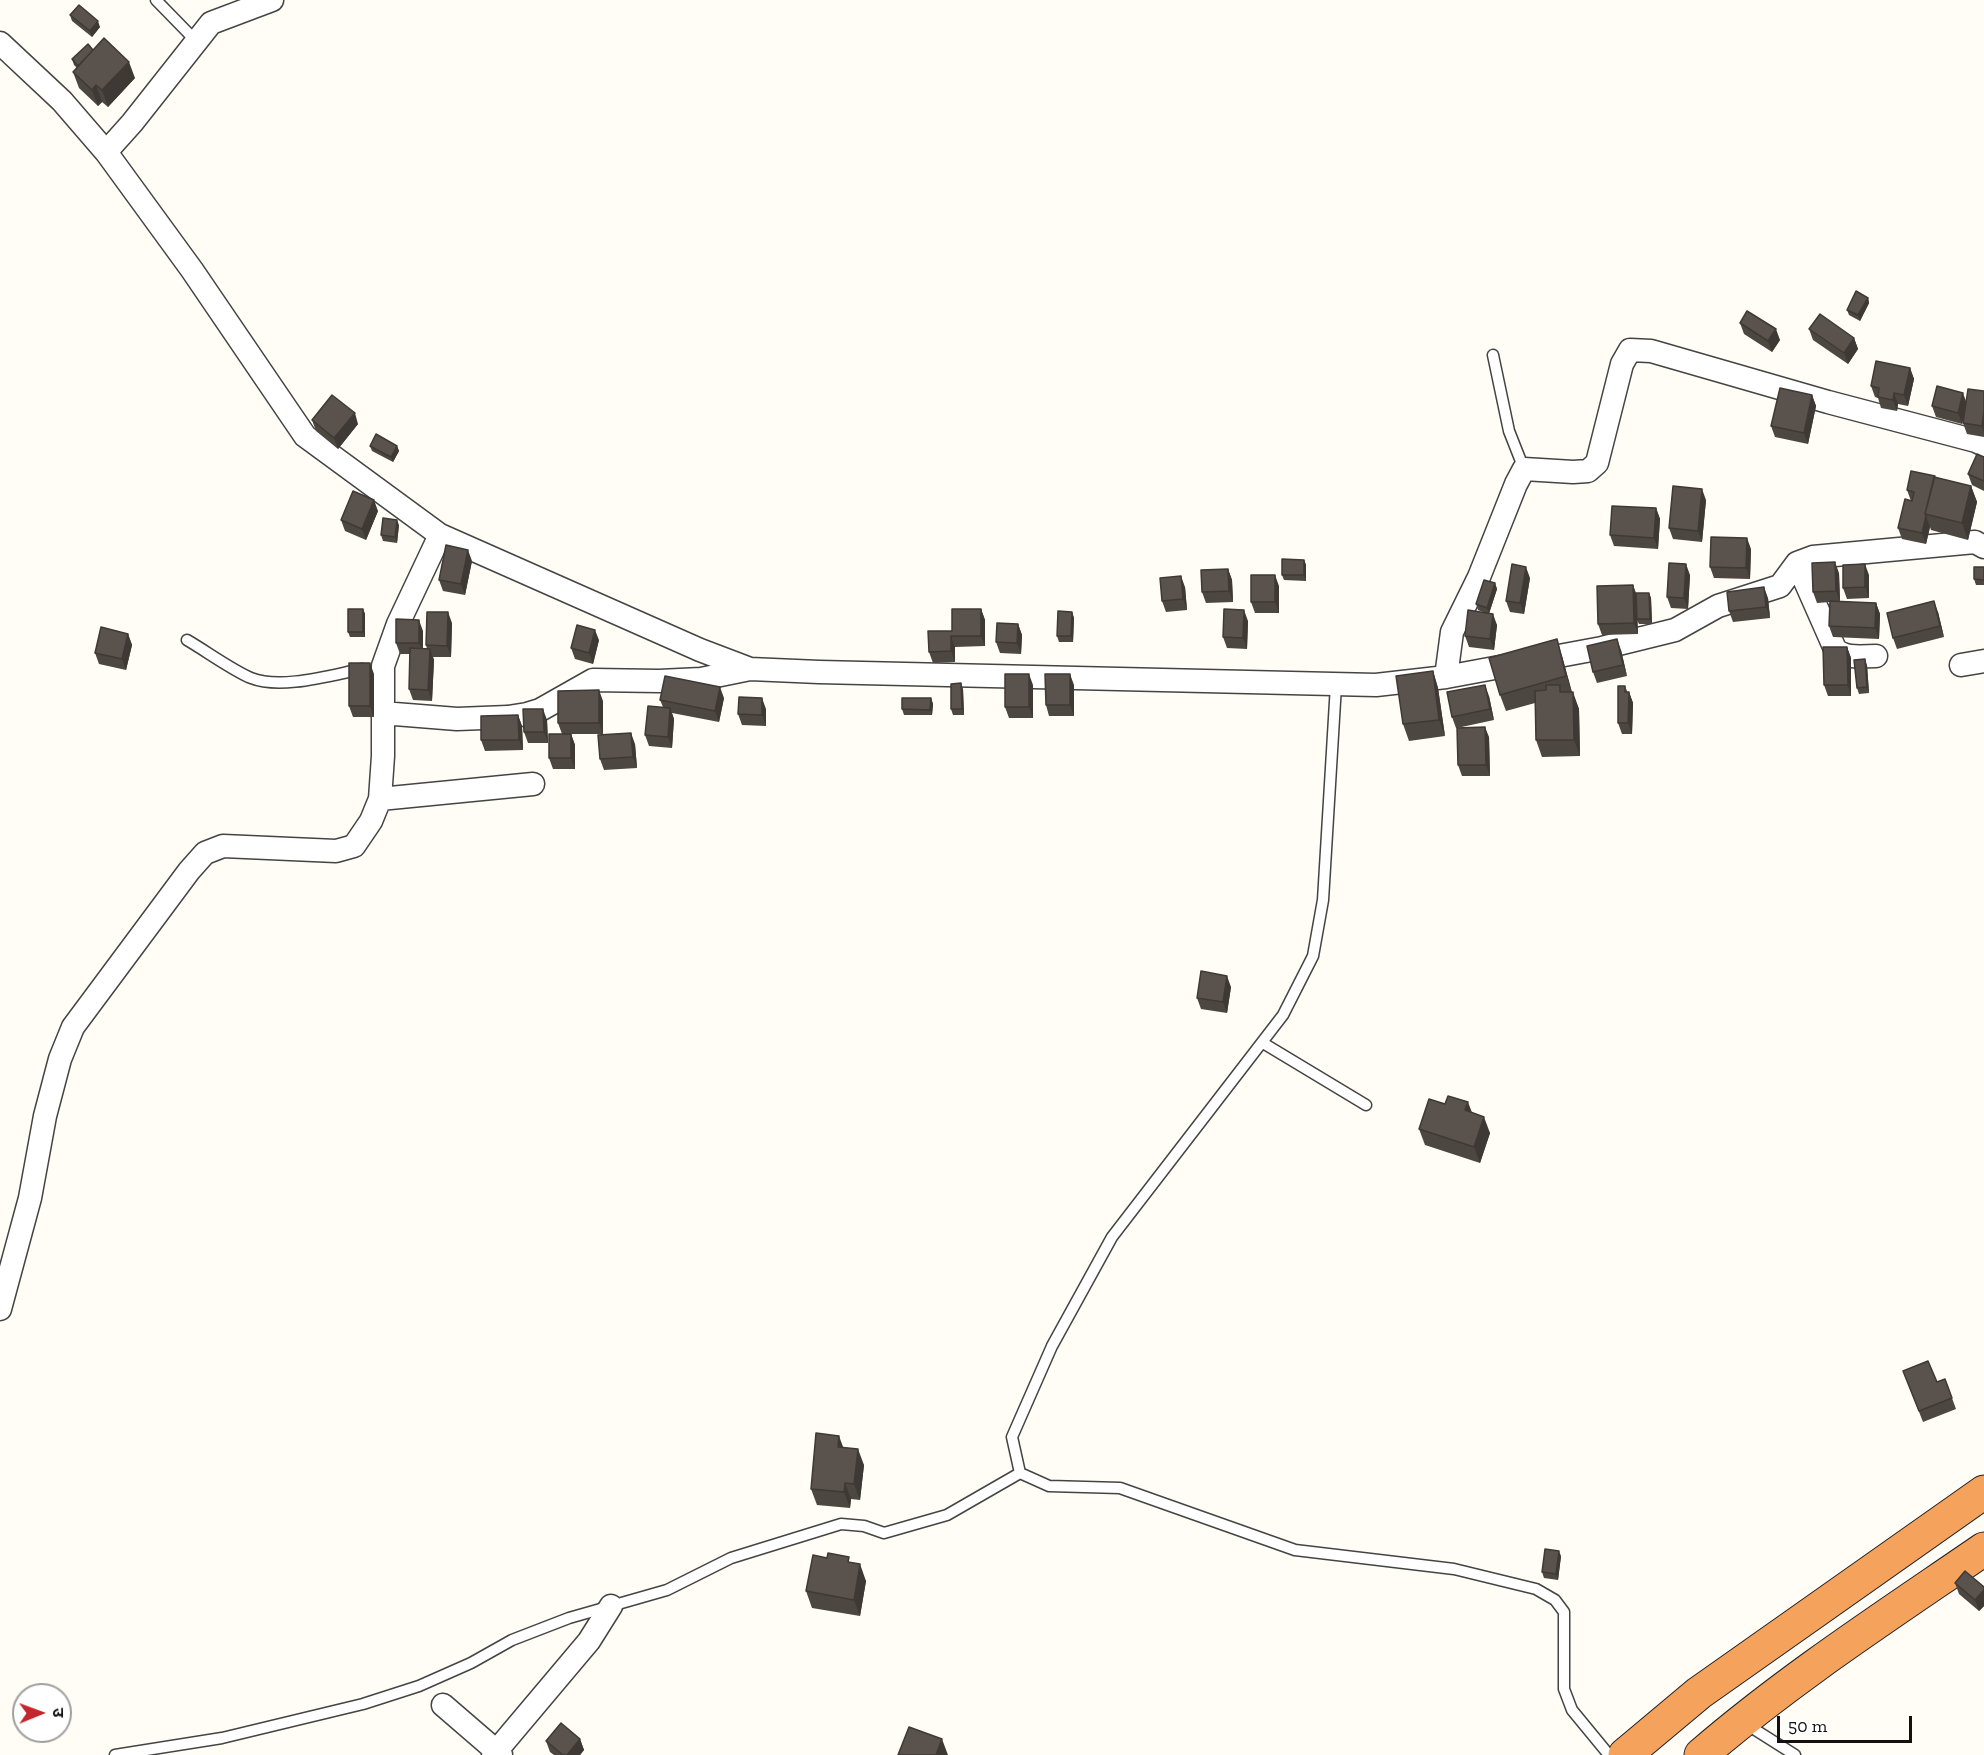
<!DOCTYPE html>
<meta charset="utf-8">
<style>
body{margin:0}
#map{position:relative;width:1984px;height:1755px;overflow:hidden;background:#fffdf5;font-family:"Zilla Slab","Noto Sans Devanagari",serif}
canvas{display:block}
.north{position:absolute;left:12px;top:1683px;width:60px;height:60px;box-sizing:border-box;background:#fff;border:2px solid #a0a0a0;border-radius:50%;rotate:89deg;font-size:16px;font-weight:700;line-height:24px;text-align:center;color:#111}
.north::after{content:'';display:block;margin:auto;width:21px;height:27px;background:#c4262e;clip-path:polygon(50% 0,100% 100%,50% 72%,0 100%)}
.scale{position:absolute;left:1777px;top:1716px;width:135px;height:27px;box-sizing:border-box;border:3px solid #111;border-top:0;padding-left:8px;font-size:18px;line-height:21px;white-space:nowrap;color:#111;-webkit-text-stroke:4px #fff;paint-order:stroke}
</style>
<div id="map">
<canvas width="1984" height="1755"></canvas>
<div class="north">उ</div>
<div class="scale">50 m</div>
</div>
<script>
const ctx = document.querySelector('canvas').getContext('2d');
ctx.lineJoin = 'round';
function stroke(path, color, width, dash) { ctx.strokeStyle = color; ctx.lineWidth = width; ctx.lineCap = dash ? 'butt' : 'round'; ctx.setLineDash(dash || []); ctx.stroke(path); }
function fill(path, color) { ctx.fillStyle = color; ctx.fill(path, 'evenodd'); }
const lane = new Path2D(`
 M156,0l40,41
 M1493,355l16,76 15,38
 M187,640c19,11 45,30 64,38 30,12 80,-3 111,-9
 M1263,1043l103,62
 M1020,1473l-8,-36 40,-91 60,-109 171,-222 30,-59 10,-56 13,-215
 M1746,1724l49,31
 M115,1755l107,-17 141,-34 56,-18 52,-23 41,-23 57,-22 98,-28 64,-32 110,-34 23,2 20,7 63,-18 73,-42 29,13 71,2 175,62 159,19 82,20 19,11 9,12v77l8,21 37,45`);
const street = new Path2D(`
 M0,43l62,58 44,51 86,118 113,166 135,99 260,115 50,19 69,3 557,13 70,-8 156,-29 73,-18 43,-24 62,-20 17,-23 16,-6 162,-15 9,5
 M106,152l26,-29 79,-100 61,-23
 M1797,563l38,86c10,10 27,7 41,7
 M1961,665l23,-4
 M1446,677l6,-45 27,-55 37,-93 8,-15 49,3 15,-1 9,-8 25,-99 8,-14 21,1 177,51 148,39 8,4
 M382,713l75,6 51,-2 19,-3 13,-4 53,-30 66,1 42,-2 49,-10
 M380,799l153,-15
 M0,1309l30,-111 15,-82 15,-57 13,-32 116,-156 16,-18 18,-7 113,5 18,-5 17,-25 9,-22 3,-43v-90l15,-42 42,-89
 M443,1705l58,50
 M493,1755l96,-114 22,-35`);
const highway = new Path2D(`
 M1625,1755l74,-62 285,-201
 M1701,1755c88,-76 187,-140 283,-206`);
const wall = new Path2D(`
 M70,15l30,12 -8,10 -20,-16z
 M93,50l42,28 -27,29 -6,-5 -4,4 -19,-18 -6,-16 4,-4 -3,-3 -2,-6z
 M1868,298l1,5 -9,18 -11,-6 -2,-5z
 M1740,323l40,17 -8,12 -28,-18z
 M1809,329l45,9 4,11 -10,15 -35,-24z
 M1910,368l4,11 -6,27 -10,-2 -1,7 -16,-3 -3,-10 -3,-1 -4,-11z
 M1984,391v46l-17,-3 -4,-11 1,-8 -2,9 -26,-7 -4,-11 35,-5z
 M1812,395l4,11 -8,38 -33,-7 -4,-11z
 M312,420l46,4 -20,25 -22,-18z
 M370,446h27l2,5 -6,11 -21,-11z
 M1984,457v34l-12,-6 -4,-11z
 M1971,486l6,16 -9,38 -37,-10 -1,-3 -4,17 -24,-5 -4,-11 13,-27 -4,-11z
 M1706,500l-4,42 -29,-3 -4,-11z
 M1656,508l4,11 -2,30 -44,-3 -4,-11z
 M378,511l-12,29 -21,-9 -4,-11z
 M399,525l-2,18 -14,-2 -2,-6z
 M1751,549l-1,30 -36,-1 -4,-11z
 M1304,560l2,5v16l-22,-1 -2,-5z
 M472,561l-7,34 -22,-4 -4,-11z
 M1984,567v18h-8l-2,-6z
 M1228,569l4,11 1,22 -27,1 -4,-11z
 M1839,573l1,29 36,1 4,11 -1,25 -46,-2 -4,-11 1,-24 -13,1 -4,-11z
 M1690,575l-2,34 -17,-1 -4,-11z
 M1869,575v23l-22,1 -4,-11z
 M1530,578l-6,36 -14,-2 -4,-11z
 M1495,583l2,6 -8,24 8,12 -3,25 -25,-3 -4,-11 20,-23 -7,-3 -2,-6z
 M1633,585l3,9 13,-1 2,5 1,26h-13l-2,-4 1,14 -36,1 -4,-11z
 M1279,586v27h-24l-4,-11z
 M1185,587l2,23 -21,2 -4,-11z
 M1768,598l2,20 -37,4 -4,-11z
 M363,609l2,5v23h-15l-2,-5z
 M981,609l4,11v26l-30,1v15l-22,1 -4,-11 23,-21z
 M1072,612l2,6 -1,24h-14l-2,-6z
 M1938,612l6,25 -47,12 -4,-11z
 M1248,621l-1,28 -20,-1 -4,-11z
 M452,623l-1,34h-18l1,3 -2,41 -19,-1 -4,-11 1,-35h-10l-4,-11 27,-12v17l4,1 -1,-4z
 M1018,624l4,11 -1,19 -21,-1 -4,-11z
 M128,634l4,11 -6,25 -27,-6 -4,-11z
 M599,640l-6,24 -18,-5 -4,-11z
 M1847,647l4,11v38h-23l-4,-11z
 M1621,650l6,26 -30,7 -4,-11z
 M1562,656l10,36 7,17 1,47 -38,1 -6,-17 -1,-37 -29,8 -6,-16z
 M1867,665l2,28 -10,1 -2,-6z
 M1433,671l5,17 7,48 -36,5 -6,-17z
 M374,674v43h-21l-4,-11z
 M1033,685v33h-24l-4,-11z
 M1074,685v31h-25l-3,-11z
 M963,689l1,26h-11l-2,-6z
 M1627,692h2l4,11 -1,31h-10l-4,-11z
 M1489,696l5,24 -37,8 32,9 1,39h-28l-4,-11 -1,-37h-1l-4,-11z
 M724,698l-5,24 -47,-9 2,6 -2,29 -23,-2 -4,-11 18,-28 -3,-7z
 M931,698l2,6 -1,11h-28l-2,-6z
 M603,701v33h-32l4,11v24h-22l-4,-11 13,-24 -4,-11z
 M766,709v17l-24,-1 -4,-11z
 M518,715l4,11 1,24 -38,1 -4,-11z
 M547,720l1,23h-20l-4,-11z
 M635,744l2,24 -33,2 -4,-11z
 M1231,987l-4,26 -26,-4 -4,-11z
 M1472,1113l18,20 -10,30 -55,-18 -6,-16z
 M1903,1371l34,11 8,-3 11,30 -33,13z
 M843,1447l21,18 -4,35 -9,-1 -1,9 -33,-3 -6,-16z
 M1561,1556l-3,24 -14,-2 -2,-6z
 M851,1563l15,18 -6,35 -48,-8 -6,-17z
 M1955,1583l29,4v19l-5,5 -20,-17z
 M580,1739l4,11 -4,5h-26l-4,-3 -4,-11z`);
const shadedWall = new Path2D(`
 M98,21l2,6 -8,10 -2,-6z
 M129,62l6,16 -27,29 -6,-17z
 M96,85l6,17 -4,4 -6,-16z
 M1868,298l1,5 -9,18 -2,-6z
 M1776,329l4,11 -8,12 -4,-11z
 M1854,338l4,11 -10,15 -4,-11z
 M1910,368l4,11 -6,27 -4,-11z
 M1894,393l4,11 -1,7 -4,-11z
 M1963,393l4,11 -5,20 -4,-11z
 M1812,395l4,11 -8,38 -4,-11z
 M1984,410v23l-2,-7z
 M355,413l3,11 -20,25 -4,-11z
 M397,446l2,5 -6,11 -2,-5z
 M1971,486l6,16 -9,38 -6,-17z
 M1702,489l4,11 -4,42 -4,-11z
 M374,500l4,11 -12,29 -4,-11z
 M1656,508l4,11 -2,30 -4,-11z
 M1926,516l4,11 -4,17 -4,-11z
 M397,520l2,5 -2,18 -2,-6z
 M1747,538l4,11 -1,30 -4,-11z
 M468,550l4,11 -7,34 -4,-11z
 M1304,560l2,5v16l-2,-6z
 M1835,562l4,11 1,29 -4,-11z
 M1686,564l4,11 -2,34 -4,-11z
 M1865,564l4,11v23l-4,-11z
 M1526,567l4,11 -6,36 -4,-11z
 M1228,569l4,11 1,22 -4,-11z
 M1275,575l4,11v27l-4,-11z
 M1181,576l4,11 2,23 -4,-11z
 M1495,583l2,6 -8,25 -2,-6z
 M1633,585l4,11 1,38 -4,-11z
 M1764,587l4,11 2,20 -4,-11z
 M1649,593l2,5 1,26 -2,-5z
 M1934,601l4,11 6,25 -4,-11z
 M1876,603l4,11 -1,25 -4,-11z
 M363,609l2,5v23l-2,-5z
 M981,609l4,11v26l-4,-10z
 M1244,610l4,11 -1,28 -4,-11z
 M448,612l4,11 -1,34 -4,-11z
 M1072,612l2,6 -1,24 -2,-6z
 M1493,614l4,11 -3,25 -4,-11z
 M419,620l4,11v23l-4,-11z
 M1018,624l4,11 -1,19 -4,-11z
 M595,630l4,10 -6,24 -4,-11z
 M128,634l4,11 -6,25 -4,-11z
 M951,636l4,11v15l-4,-11z
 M1557,639l5,17 10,37 -6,-17z
 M1617,639l4,11 6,26 -4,-11z
 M1847,647l4,11v38l-3,-11z
 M430,649l4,11 -2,41 -4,-11z
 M1865,659l2,6 2,28 -2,-6z
 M370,663l4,11v43l-4,-11z
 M1433,671l5,17 7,48 -6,-16z
 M1029,674l4,11v33l-4,-11z
 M1070,674l4,11v31l-4,-11z
 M961,683l2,6 1,26 -2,-6z
 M1485,685l4,11 5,24 -4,-11z
 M1625,686l4,10v-4l4,11 -1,31 -4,-11z
 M720,687l4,11 -5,24 -4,-11z
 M599,690l4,11v33l-4,-11z
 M1573,692l6,17 1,47 -6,-16z
 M762,698l4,11v17l-4,-11z
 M931,698l2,6 -1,11 -2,-5z
 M670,708l4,11 -2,29 -4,-11z
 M543,709l4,11 1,23 -4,-11z
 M518,715l4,11 1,24 -4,-10z
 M1485,727l4,10 1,39 -4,-11z
 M631,733l4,11 2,24 -4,-11z
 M571,734l4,11v24l-4,-11z
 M1227,976l4,11 -4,26 -4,-11z
 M1468,1102l6,16 -9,-8z
 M1484,1117l6,16 -10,30 -6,-16z
 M839,1436l6,16 -7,-5z
 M858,1449l6,16 -4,35 -6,-16z
 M845,1483l6,16 -1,9 -6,-16z
 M1559,1551l2,5 -3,24 -2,-6z
 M860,1564l6,17 -6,35 -6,-16z
 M1984,1590v16l-5,5 -4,-11z
 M580,1739l4,11 -4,5h-13z
 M942,1739l6,16h-12z`);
const building = new Path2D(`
 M79,5l19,16 -8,10 -20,-16z
 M104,38l25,24 -27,28 -6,-5 -4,5 -19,-18z
 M88,44l5,6 -15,16 -6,-7z
 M1856,291l12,7 -10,17 -11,-5z
 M1747,311l29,18 -8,12 -28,-18z
 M1820,314l34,24 -10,15 -35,-24z
 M1876,361l34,7 -6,27 -10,-2 -1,7 -15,-3 1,-9 -8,-2z
 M1937,386l26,7 -5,20 -26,-7z
 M1780,388l32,7 -8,38 -33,-7z
 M1968,389l16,2v19l-2,16 -19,-3z
 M332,395l23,18 -21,25 -22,-18z
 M376,434l21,12 -6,11 -21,-11z
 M1977,454l7,3v24l-16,-7z
 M1911,471l24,5 -10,38 1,2 -4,17 -24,-5 7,-29 7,2 2,-9 -7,-2z
 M1934,477l37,9 -9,37 -37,-9z
 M1673,486l29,3 -4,42 -29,-3z
 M353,491l21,9 -12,29 -21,-9z
 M1612,506l44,2 -2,30 -44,-3z
 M383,518l14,2 -2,17 -14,-2z
 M1711,537l36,1 -1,30 -36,-1z
 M446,545l22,5 -7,34 -22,-4z
 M1282,559l22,1v15h-22z
 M1835,562l1,29 -23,1 -1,-29z
 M1669,563l17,1 -2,34 -17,-1z
 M1512,564l14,3 -6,36 -14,-2z
 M1865,564v23l-22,1v-23z
 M1974,567h10v13l-10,-1z
 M1228,569l1,22 -27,1 -1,-22z
 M1251,575h24v27h-24z
 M1181,576l2,23 -21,2 -2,-23z
 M1484,580l11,3 -8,25 -11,-4z
 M1633,585l1,38 -36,1 -1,-38z
 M1764,587l2,20 -37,4 -2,-19z
 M1636,593h13l1,26h-13z
 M1830,601l46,2 -1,25 -46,-2z
 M1934,601l6,25 -47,12 -6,-25z
 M348,609h15v23h-15z
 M952,609h29v27h-30v15l-22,1 -1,-21h24z
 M1224,609l20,1 -1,28 -20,-1z
 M1468,610l25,4 -3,25 -25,-3z
 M1058,611l14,1 -1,24h-14z
 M427,612h21l-1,34 -21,-1z
 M396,619l23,1v23h-23z
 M997,623l21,1 -1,19 -21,-1z
 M577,625l18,5 -6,23 -18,-5z
 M101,627l27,7 -6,25 -27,-6z
 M1557,639l9,37 -66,19 -11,-37z
 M1617,639l6,26 -30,7 -6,-26z
 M1823,647h24l1,38h-24z
 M410,648l20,1 -2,41 -19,-1z
 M1865,659l2,28 -10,1 -3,-28z
 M349,663h21v43h-21z
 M1433,671l6,49 -36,4 -7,-48z
 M1005,674h24v33h-24z
 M1045,674h25v31h-24z
 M665,676l55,11 -5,24 -55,-11z
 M961,683l1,26h-11v-25z
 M1485,685l5,24 -38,8 -5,-25z
 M1546,685h14v7h13l1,48h-38l-1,-49 11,-1z
 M1618,686h7v6h4l-1,31h-10z
 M599,690v33h-41v-32z
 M739,697l23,1v17l-24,-1z
 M902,698h29l-1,12 -28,-1z
 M648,706l22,2 -2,29 -23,-2z
 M523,709h20l1,23h-20z
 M518,715l1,25h-38v-24z
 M1485,727l1,38h-28l-1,-37z
 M631,733l2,24 -33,2 -2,-24z
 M549,734h22v24h-22z
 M1201,971l26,5 -4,26 -26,-4z
 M1448,1096l20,6 -3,8 19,7 -10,30 -55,-18 10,-30 16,5z
 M1928,1361l9,21 8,-3 7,19 -33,13 -16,-40z
 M816,1433l23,3 -1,11 20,2 -4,35 -9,-1 -1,9 -33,-3z
 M1545,1549l14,2 -3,23 -14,-2z
 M828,1553l21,4 -1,5 12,2 -6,36 -48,-9 7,-36 14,3z
 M1965,1571l19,16v3l-9,10 -20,-17z
 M561,1723l19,16 -13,16h-4l-17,-14z
 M909,1727l33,12 -6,16h-38z`);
stroke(lane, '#444', 13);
stroke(street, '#444', 25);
stroke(highway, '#222', 35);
stroke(lane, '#fff', 10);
stroke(street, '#fff', 22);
stroke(highway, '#f5a25d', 33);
fill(wall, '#4d4742');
fill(shadedWall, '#3f3936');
fill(building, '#5a524d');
stroke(building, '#3f3936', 1.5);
</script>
